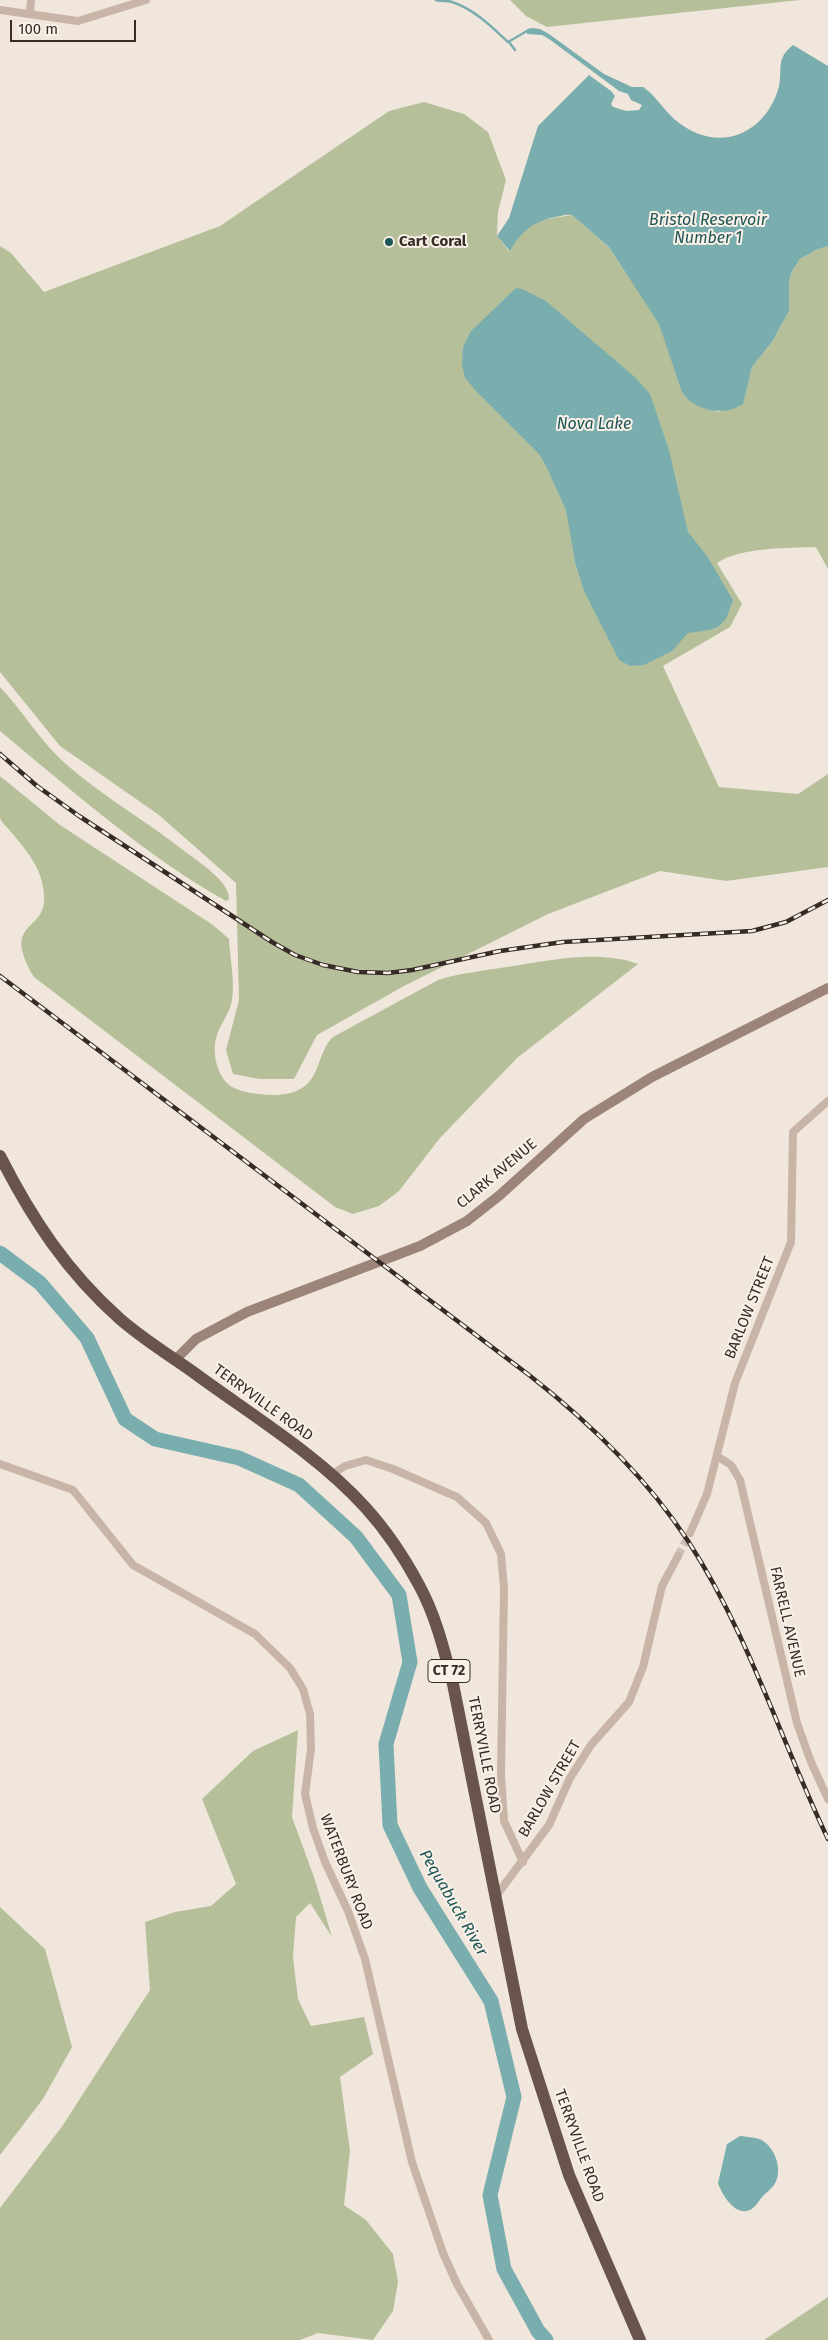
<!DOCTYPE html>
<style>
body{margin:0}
#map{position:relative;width:828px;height:2340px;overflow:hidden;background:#f1e6db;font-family:"Fira Sans",sans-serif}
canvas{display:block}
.scale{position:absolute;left:10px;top:20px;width:126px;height:22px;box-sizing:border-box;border:2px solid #362b27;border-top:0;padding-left:6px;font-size:15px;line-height:18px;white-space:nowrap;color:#362b27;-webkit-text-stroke:4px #f9f0e7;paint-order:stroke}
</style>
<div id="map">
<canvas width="828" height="2340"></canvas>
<div class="scale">100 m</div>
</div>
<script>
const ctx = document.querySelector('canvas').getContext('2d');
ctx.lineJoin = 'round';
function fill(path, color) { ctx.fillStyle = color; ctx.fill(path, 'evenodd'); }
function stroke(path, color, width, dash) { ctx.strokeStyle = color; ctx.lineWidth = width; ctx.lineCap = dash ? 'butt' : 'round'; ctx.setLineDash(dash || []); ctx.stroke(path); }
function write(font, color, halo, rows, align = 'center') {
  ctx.font = font + ' "Fira Sans",sans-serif'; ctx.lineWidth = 4; ctx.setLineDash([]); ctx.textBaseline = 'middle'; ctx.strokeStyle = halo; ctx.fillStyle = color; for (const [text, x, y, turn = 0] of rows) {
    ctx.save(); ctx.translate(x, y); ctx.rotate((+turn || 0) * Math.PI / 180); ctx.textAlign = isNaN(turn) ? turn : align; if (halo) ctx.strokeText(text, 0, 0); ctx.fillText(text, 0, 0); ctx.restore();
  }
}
const green = new Path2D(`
 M510,0h290l-253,27 -21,-11z
 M424,102l40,12 24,18 18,48 -8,32 -1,24 12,15 16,-22 9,-6 7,-3 31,-5 37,32 51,77 21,66 27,18 11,4 29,-29 4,-16 20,-25 17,-31v-29l3,-11 8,-12 16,-9 12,-4v323l-12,-22c-28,1 -76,0 -99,16l25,41 -12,23 -67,39 56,121 79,7 30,-20v93l-102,14 -66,-10 -112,43 -144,72 -87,49 -23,44h-35l-26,-5 -7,-24 13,-50 -3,-117 -77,-68 -99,-69 -60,-74v-426l11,7 33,39 176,-66 169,-115z
 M0,687c24,25 41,56 67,78 38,33 81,57 120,88 12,9 43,29 42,46l-3,2c-79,-44 -156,-112 -226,-170z
 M0,776l60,49 153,100 16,14c1,19 6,42 3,61 -2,13 -11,23 -15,35 -6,16 0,43 15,52 8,4 17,6 26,7 16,2 34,2 47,-8 15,-12 14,-36 28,-49l105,-57c22,-7 45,-9 68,-13 42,-6 91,-18 132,-3l-121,94 -77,80 -41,53 -20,15 -26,8 -18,-7 -301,-230c-34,-58 13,-44 10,-81 -1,-27 -16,-43 -32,-63 -3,-4 -10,-10 -12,-15 0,-8 0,-32 0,-42z
 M298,1730l-6,87 23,63 17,57 -22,-34 -14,14 -3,40 5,42 13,27 53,-9 9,37 -33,23 10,74 -6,54 22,15 27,34 5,28 -5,29 -20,29 -55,-7 -18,7h-300v-132l63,-83 87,-135 -5,-68 30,-10 36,-6 25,-22 -34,-85 51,-48z
 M0,1907l45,42 27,98 -29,52 -43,56z
 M828,2297v43h-64z`);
const water = new Path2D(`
 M532,28l8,1 9,5 55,40 28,13h11c13,8 22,26 35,35 39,31 85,14 100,-32 6,-20 -4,-30 15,-45l35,21v180l-12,4 -16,9 -8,12 -3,11v29l-17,31 -20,25 -9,37c-20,13 -51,7 -62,-14l-22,-66 -50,-77 -37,-32c-6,-1 -10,1 -16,2 -23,4 -34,14 -46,34l-13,-15 12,-18 29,-92 51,-51 22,16 4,5 -4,8 2,3 13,4 13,-1 3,-5 -11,-5 -3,-6 -9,-3 -70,-52 -7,-4 -15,-1v-5z
 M516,288l6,1 24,12 90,77 14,16 19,56 19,82 19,24 26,44 -7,19 -8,8 -8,3 -22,3 -16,18 -28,14 -14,1 -11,-6 -35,-69 -9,-29 -9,-52 -19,-42 -8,-14 -63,-63 -11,-13 -3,-14 1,-17 8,-16z
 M740,2136c6,1 13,1 19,3 16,6 25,32 15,46 -3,4 -8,8 -11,11 -4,4 -6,9 -10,12 -16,12 -31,-13 -35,-25l9,-39z`);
const stream = new Path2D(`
 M436,0c6,2 11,0 16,2 22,7 40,25 56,40l19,-11
 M509,42l6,8`);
const river = new Path2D(`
 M0,1253l40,30 47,55 38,81 30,20 84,19 60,27 57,52 43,58 11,67 -24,82 4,81 30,63 71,113 23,96 -24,98 14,74 34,62 8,9`);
const minorTunnel = new Path2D(`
 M678,1556l12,-23`);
const minor = new Path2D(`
 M0,10l78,11 68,-21
 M30,13l1,-13
 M717,1456l14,9 9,15 57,243 14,39 17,37
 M0,1464l73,26 60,75 122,69 35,34 13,21 7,25 1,35 -6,45 8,34 12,34 23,49 17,48 47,203 31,91 14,31 32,56
 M331,1475l14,-9 21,-6 27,9 64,28 29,26 15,31 3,34 -3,187 3,46 19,41
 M690,1533l17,-39 28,-111 56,-141 2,-110 35,-31
 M496,1896l53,-71 21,-47 21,-33 38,-43 14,-35 19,-81 16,-30`);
const secondary = new Path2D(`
 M175,1360l21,-21 51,-27 173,-66 47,-25 33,-26 84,-76 68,-42 176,-89`);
const trunk = new Path2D(`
 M0,1156c32,63 67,116 120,163 23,20 49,36 73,53 57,42 125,83 172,135 21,23 39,50 54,78 17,31 25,65 34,99l69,345 47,146 71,165`);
const rail = new Path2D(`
 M0,754l37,32 42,30 193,126 23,13 28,10 35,7 30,1 24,-3 88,-19 63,-9 189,-11 34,-9 42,-22
 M0,976l529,399c60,47 117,102 159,166 60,92 93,200 140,298`);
const markers = [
 [389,242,5,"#1d5657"]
];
const shields = [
 [449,1671,42]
];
const shieldNames = [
 ["CT 72",449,1671]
];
const poiNames = [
 ["Cart Coral",399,242]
];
const streetNames = [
 ["CLARK AVENUE",497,1174,-40],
 ["BARLOW STREET",750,1308,-68],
 ["TERRYVILLE ROAD",263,1403,36],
 ["FARRELL AVENUE",787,1622,77],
 ["TERRYVILLE ROAD",484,1755,79],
 ["BARLOW STREET",550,1789,-60],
 ["WATERBURY ROAD",346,1872,69],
 ["TERRYVILLE ROAD",579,2146,70]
];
const waterNames = [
 ["Bristol Reservoir",708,221],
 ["Number 1",708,239],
 ["Nova Lake",594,425],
 ["Pequabuck River",453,1903,60]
];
fill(green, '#b5c09b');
fill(water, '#7aaeae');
stroke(stream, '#7aaeae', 2.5);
stroke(river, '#7aaeae', 15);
stroke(minorTunnel, '#ccc1b7', 8, [8, 4]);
stroke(minor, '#c9b5a7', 8);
stroke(secondary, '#9d8478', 10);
stroke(trunk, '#68544c', 12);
stroke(rail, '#362b27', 4.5);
stroke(rail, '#f9f0e7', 2.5, [8]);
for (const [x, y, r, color] of markers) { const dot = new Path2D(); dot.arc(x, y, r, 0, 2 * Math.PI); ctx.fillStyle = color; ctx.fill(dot); stroke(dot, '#f9f0e7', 2); }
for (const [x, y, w] of shields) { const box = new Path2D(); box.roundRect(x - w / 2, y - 11.5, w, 23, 4); ctx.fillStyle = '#f9f0e7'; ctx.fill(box); stroke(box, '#362b27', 1); }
write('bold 14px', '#362b27', null, shieldNames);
write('bold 15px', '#362b27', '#f9f0e7', poiNames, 'left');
write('15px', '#362b27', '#f9f0e7', streetNames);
write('italic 16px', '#1d5657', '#f9f0e7', waterNames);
</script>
